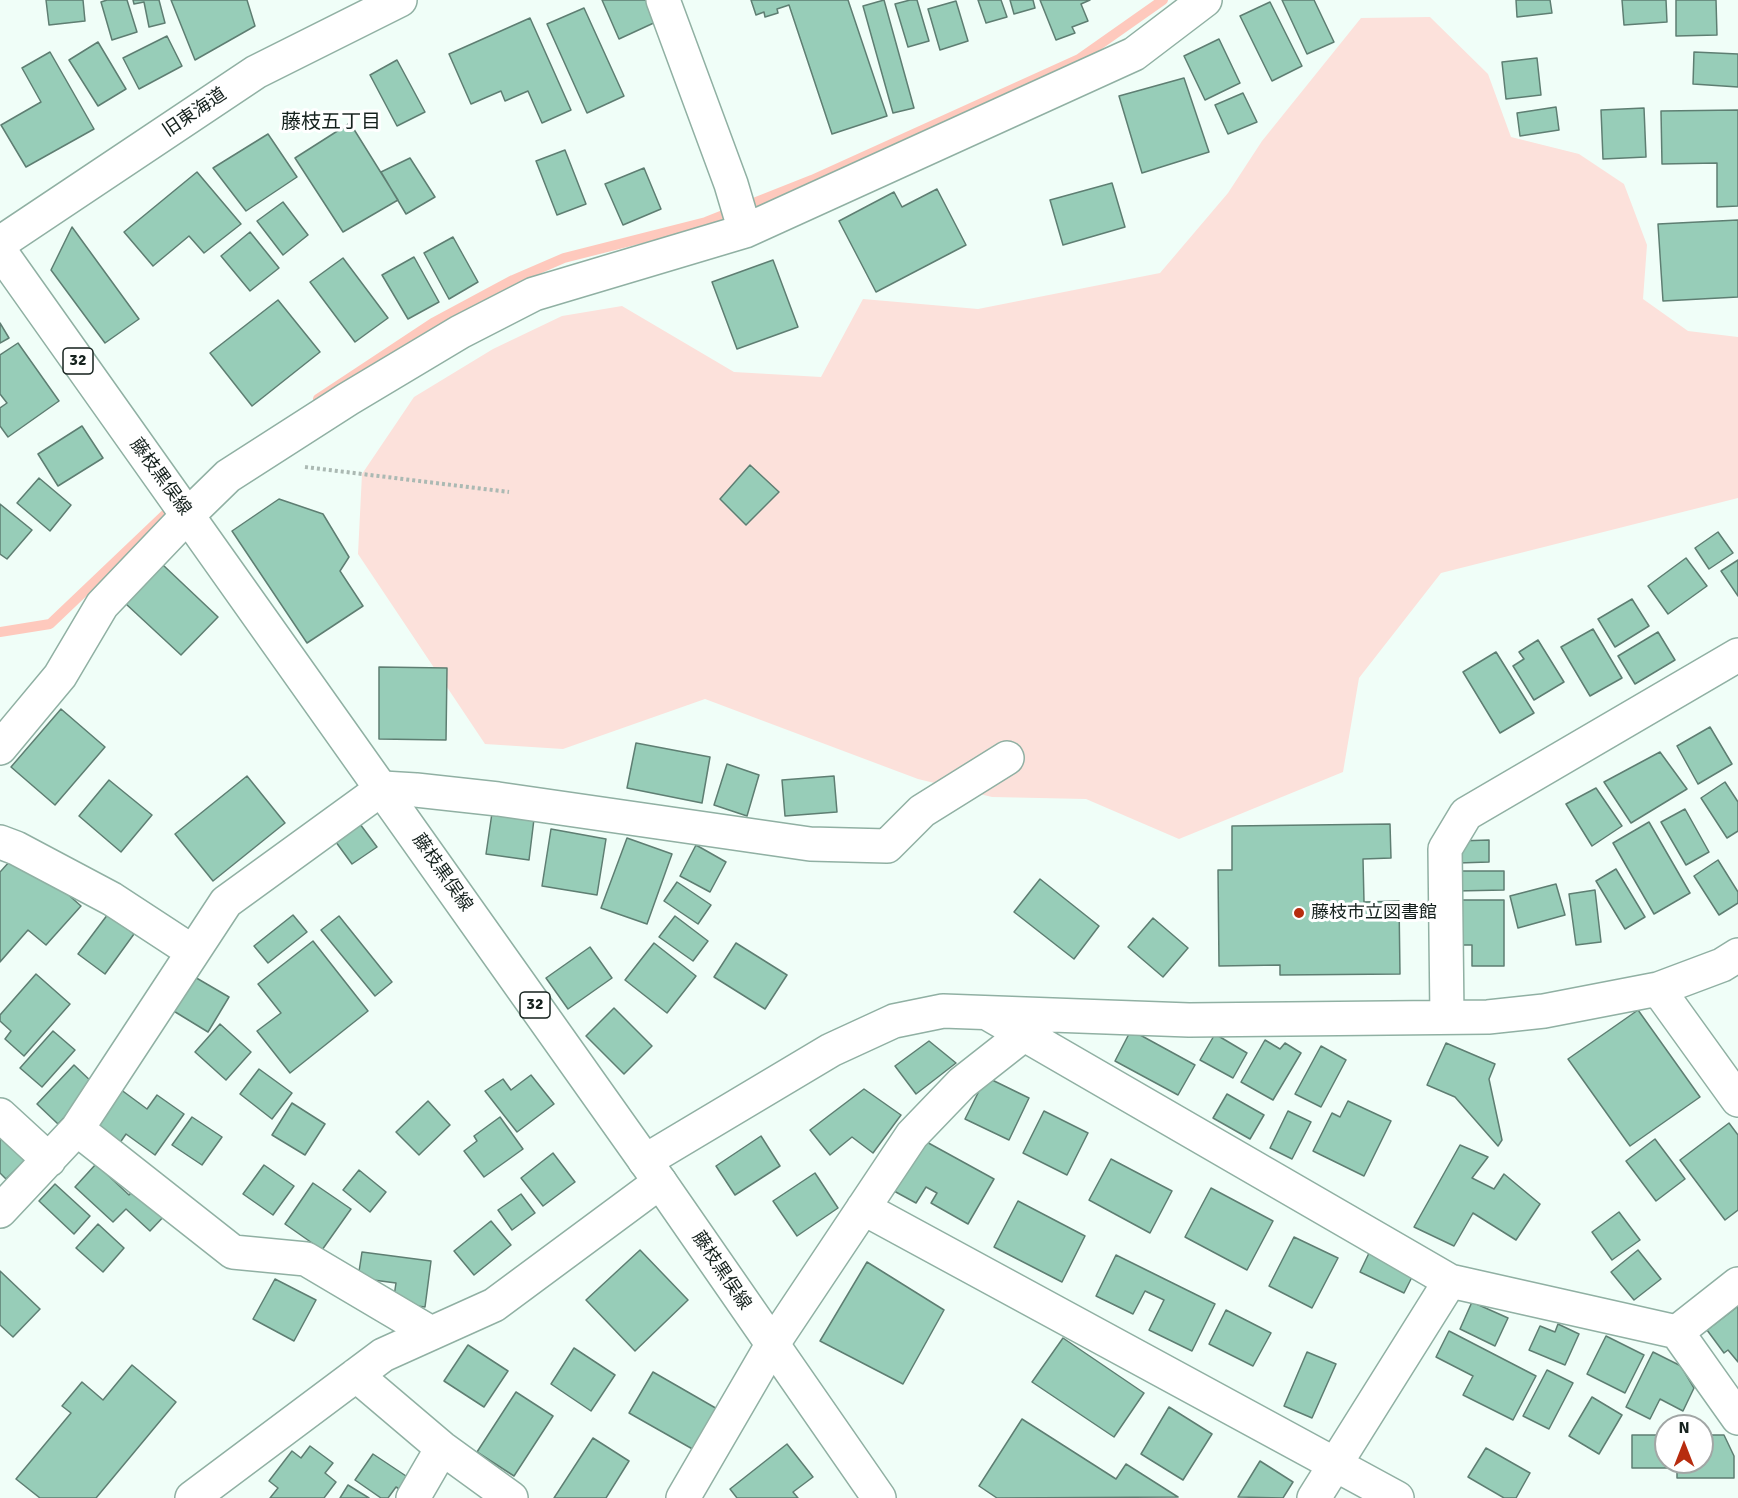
<!DOCTYPE html>
<meta charset="utf-8">
<style>
body{margin:0}
#map{position:relative;width:1738px;height:1498px;overflow:hidden;background:#f0fef8;font-family:Signika,sans-serif}
canvas{display:block}
.north{position:absolute;left:1654px;top:1414px;width:60px;height:60px;box-sizing:border-box;background:#fff;border:2px solid #a1a6a5;border-radius:50%;rotate:0deg;font-size:16px;font-weight:700;line-height:24px;text-align:center;color:#15211d}
.north::after{content:'';display:block;margin:auto;width:21px;height:27px;background:#b72c0f;clip-path:polygon(50% 0,100% 100%,50% 72%,0 100%)}
</style>
<div id="map">
<canvas width="1738" height="1498"></canvas>
<div class="north">N</div>
</div>
<script>
const c = document.querySelector('canvas').getContext('2d');
c.lineJoin = 'round';
function paint(path, color) {
  c.fillStyle = color;
  c.fill(path, 'evenodd');
}
function trace(path, color, width, dash) {
  c.strokeStyle = color;
  c.lineWidth = width;
  c.lineCap = dash ? 'butt' : 'round';
  c.setLineDash(dash || []);
  c.stroke(path);
}
function drawText(font, color, halo, rows, align = 'center') {
  c.font = font + ' Signika,"Noto Sans JP",sans-serif';
  c.lineWidth = 6;
  c.setLineDash([]);
  c.textBaseline = 'middle';
  c.strokeStyle = halo;
  c.fillStyle = color;
  for (const [text, x, y, turn = 0] of rows) {
    c.save();
    c.translate(x, y);
    c.rotate((+turn || 0) * Math.PI / 180);
    c.textAlign = isNaN(turn) ? turn : align;
    if (halo) c.strokeText(text, 0, 0);
    c.fillText(text, 0, 0);
    c.restore();
  }
}
paint(new Path2D(`
 M 1430,17 L 1488,74 L 1511,137 L 1579,154 L 1624,184 L 1647,245 L 1643,299 L 1688,331 L 1738,337 L 1738,498 L 1441,573 L 1359,678 L 1343,772 L 1179,839 L 1086,799 L 992,797 L 918,779 L 705,699 L 563,749 L 485,744 L 358,554 L 362,474 L 414,397 L 493,349 L 562,316 L 622,306 L 734,372 L 821,377 L 863,299 L 978,309 L 1160,273 L 1228,193 L 1262,141 L 1361,18 Z`), '#fce1db');
trace(new Path2D(`
 M 318,399 L 433,323 L 513,280 L 564,258 L 706,222 L 812,180 L 1079,59 L 1163,0
 M 0,632 L 50,624 L 176,504`), '#fec9bd', 10);
const building = new Path2D(`
 M 46,0 L 83,0 L 85,21 L 49,25 Z
 M 107,0 L 127,0 L 137,32 L 112,40 L 101,2 Z
 M 133,0 L 159,0 L 165,23 L 149,27 L 144,2 L 134,4 Z
 M 171,0 L 247,0 L 255,26 L 195,60 Z
 M 602,0 L 649,0 L 658,21 L 619,39 Z
 M 751,0 L 848,0 L 887,116 L 832,134 L 789,5 L 777,9 L 778,13 L 765,17 L 764,12 L 756,15 Z
 M 884,0 L 914,108 L 893,113 L 863,6 Z
 M 910,0 L 917,0 L 929,41 L 908,47 L 895,4 Z
 M 978,0 L 1001,0 L 1007,17 L 986,23 Z
 M 1010,0 L 1033,0 L 1035,8 L 1014,14 Z
 M 1040,0 L 1090,0 L 1081,4 L 1088,21 L 1072,27 L 1075,33 L 1056,40 Z
 M 1282,0 L 1314,0 L 1334,42 L 1307,54 Z
 M 1516,0 L 1550,0 L 1552,13 L 1517,17 Z
 M 1622,0 L 1666,0 L 1667,22 L 1624,25 Z
 M 1676,0 L 1716,0 L 1717,35 L 1676,36 Z
 M 956,1 L 968,41 L 940,50 L 928,9 Z
 M 1270,2 L 1302,66 L 1272,81 L 1240,16 Z
 M 584,8 L 624,96 L 587,113 L 547,24 Z
 M 530,18 L 571,110 L 542,123 L 528,91 L 505,101 L 501,91 L 471,104 L 449,54 Z
 M 167,36 L 182,66 L 139,89 L 123,58 Z
 M 1219,39 L 1240,83 L 1205,100 L 1184,56 Z
 M 98,42 L 126,89 L 98,106 L 69,60 Z
 M 50,52 L 94,129 L 26,167 L 1,125 L 41,102 L 22,68 Z
 M 1694,52 L 1738,54 L 1738,87 L 1693,84 Z
 M 1537,58 L 1541,95 L 1506,99 L 1502,62 Z
 M 397,60 L 425,112 L 397,126 L 370,75 Z
 M 1184,78 L 1209,152 L 1142,173 L 1119,96 Z
 M 1243,93 L 1257,122 L 1228,134 L 1215,105 Z
 M 1556,107 L 1559,130 L 1520,136 L 1517,113 Z
 M 1644,108 L 1646,157 L 1603,159 L 1601,110 Z
 M 1738,110 L 1738,206 L 1717,207 L 1717,163 L 1662,164 L 1661,111 Z
 M 350,123 L 398,200 L 343,232 L 295,158 Z
 M 268,134 L 297,177 L 246,211 L 213,168 Z
 M 565,150 L 586,204 L 557,215 L 536,161 Z
 M 410,158 L 435,197 L 406,214 L 381,172 Z
 M 644,168 L 661,209 L 623,225 L 605,184 Z
 M 197,172 L 241,224 L 204,253 L 189,236 L 153,266 L 124,232 Z
 M 1112,183 L 1125,227 L 1063,245 L 1050,200 Z
 M 937,189 L 966,245 L 876,292 L 839,221 L 894,192 L 902,207 Z
 M 283,202 L 308,235 L 283,255 L 257,221 Z
 M 1738,220 L 1738,297 L 1663,301 L 1658,224 Z
 M 72,227 L 139,319 L 105,343 L 51,270 Z
 M 250,232 L 279,268 L 250,291 L 221,256 Z
 M 453,237 L 478,282 L 449,299 L 424,253 Z
 M 414,257 L 439,302 L 408,319 L 382,275 Z
 M 343,258 L 388,318 L 355,342 L 310,282 Z
 M 773,260 L 798,327 L 737,349 L 712,282 Z
 M 278,300 L 320,352 L 252,406 L 210,353 Z
 M 0,323 L 9,338 L 0,343 Z
 M 18,343 L 59,401 L 8,437 L 0,426 L 0,408 L 7,403 L 0,394 L 0,355 Z
 M 82,426 L 103,458 L 58,486 L 38,454 Z
 M 750,465 L 779,492 L 746,525 L 720,499 Z
 M 39,478 L 71,505 L 50,531 L 17,503 Z
 M 279,499 L 323,514 L 349,557 L 340,571 L 363,606 L 307,643 L 232,531 Z
 M 0,504 L 32,530 L 7,559 L 0,554 Z
 M 1718,532 L 1733,553 L 1709,569 L 1695,548 Z
 M 1686,558 L 1707,586 L 1668,614 L 1648,586 Z
 M 1738,560 L 1738,596 L 1721,571 Z
 M 163,565 L 218,617 L 181,655 L 126,604 Z
 M 1632,599 L 1649,626 L 1615,647 L 1598,619 Z
 M 1593,629 L 1622,678 L 1590,696 L 1561,647 Z
 M 1658,632 L 1675,660 L 1635,684 L 1618,656 Z
 M 1538,640 L 1564,682 L 1534,700 L 1513,666 L 1524,659 L 1519,652 Z
 M 1496,652 L 1534,713 L 1500,733 L 1463,672 Z
 M 379,667 L 447,668 L 446,740 L 379,739 Z
 M 61,709 L 105,747 L 55,805 L 11,767 Z
 M 1710,727 L 1732,764 L 1698,784 L 1677,746 Z
 M 636,743 L 710,757 L 702,803 L 627,788 Z
 M 1660,752 L 1687,789 L 1631,823 L 1604,782 Z
 M 727,764 L 759,775 L 747,816 L 714,805 Z
 M 247,776 L 285,823 L 213,881 L 175,834 Z
 M 834,776 L 837,812 L 785,816 L 782,780 Z
 M 109,780 L 152,815 L 121,852 L 79,816 Z
 M 1725,782 L 1738,802 L 1738,831 L 1727,838 L 1701,798 Z
 M 1596,788 L 1622,826 L 1592,846 L 1566,804 Z
 M 1685,809 L 1709,852 L 1686,865 L 1661,822 Z
 M 492,813 L 534,819 L 529,860 L 486,854 Z
 M 357,820 L 377,847 L 352,864 L 333,838 Z
 M 1649,822 L 1690,893 L 1654,914 L 1613,843 Z
 M 1390,824 L 1391,858 L 1363,859 L 1364,902 L 1399,901 L 1400,974 L 1280,975 L 1280,965 L 1219,966 L 1218,870 L 1232,870 L 1232,826 Z
 M 551,829 L 606,839 L 597,895 L 542,886 Z
 M 627,838 L 672,854 L 647,924 L 601,908 Z
 M 1489,840 L 1489,862 L 1458,863 L 1458,841 Z
 M 696,845 L 726,862 L 710,892 L 680,876 Z
 M 19,851 L 81,906 L 46,945 L 28,930 L 0,962 L 0,872 Z
 M 1718,860 L 1738,892 L 1738,903 L 1719,915 L 1694,876 Z
 M 1616,869 L 1645,917 L 1625,929 L 1596,881 Z
 M 1456,871 L 1504,871 L 1504,890 L 1456,891 Z
 M 1040,879 L 1099,926 L 1074,959 L 1014,912 Z
 M 677,882 L 711,905 L 698,924 L 664,901 Z
 M 1556,884 L 1565,915 L 1518,928 L 1510,896 Z
 M 1595,890 L 1601,942 L 1576,945 L 1569,894 Z
 M 1455,900 L 1504,900 L 1504,966 L 1472,966 L 1472,945 L 1455,945 Z
 M 108,914 L 134,934 L 105,974 L 78,954 Z
 M 293,915 L 307,932 L 268,963 L 254,946 Z
 M 339,916 L 392,982 L 375,996 L 321,930 Z
 M 675,916 L 708,941 L 693,961 L 659,937 Z
 M 1153,918 L 1188,948 L 1163,977 L 1128,947 Z
 M 313,941 L 368,1011 L 290,1073 L 257,1031 L 281,1013 L 258,984 Z
 M 654,943 L 696,976 L 667,1013 L 625,980 Z
 M 736,943 L 787,975 L 765,1009 L 714,977 Z
 M 590,947 L 612,978 L 568,1009 L 546,978 Z
 M 36,974 L 70,1004 L 24,1056 L 5,1039 L 11,1031 L 0,1021 L 0,1015 Z
 M 193,976 L 229,997 L 208,1032 L 172,1010 Z
 M 614,1008 L 652,1046 L 624,1074 L 586,1036 Z
 M 1638,1010 L 1700,1097 L 1630,1146 L 1568,1059 Z
 M 220,1024 L 251,1052 L 226,1080 L 195,1052 Z
 M 1131,1030 L 1195,1065 L 1178,1095 L 1115,1061 Z
 M 53,1031 L 75,1050 L 42,1087 L 20,1068 Z
 M 1215,1034 L 1247,1053 L 1233,1078 L 1200,1060 Z
 M 1265,1040 L 1280,1049 L 1285,1043 L 1301,1053 L 1273,1100 L 1241,1082 Z
 M 929,1041 L 956,1063 L 916,1094 L 895,1066 Z
 M 1446,1043 L 1495,1064 L 1489,1079 L 1502,1140 L 1498,1146 L 1455,1097 L 1427,1085 Z
 M 1321,1046 L 1346,1060 L 1321,1107 L 1295,1094 Z
 M 74,1065 L 95,1085 L 58,1124 L 37,1104 Z
 M 259,1069 L 292,1093 L 272,1119 L 240,1094 Z
 M 531,1075 L 554,1104 L 517,1132 L 485,1091 L 503,1079 L 511,1090 Z
 M 986,1077 L 1029,1098 L 1009,1140 L 965,1119 Z
 M 120,1089 L 147,1109 L 157,1095 L 184,1114 L 155,1155 L 126,1134 L 117,1147 L 91,1129 Z
 M 864,1089 L 901,1115 L 873,1153 L 852,1137 L 830,1155 L 810,1130 Z
 M 1227,1094 L 1264,1115 L 1250,1139 L 1213,1118 Z
 M 428,1101 L 450,1125 L 419,1155 L 396,1132 Z
 M 1348,1101 L 1391,1121 L 1364,1176 L 1313,1151 L 1332,1113 L 1340,1117 Z
 M 292,1103 L 325,1124 L 305,1155 L 272,1135 Z
 M 1044,1111 L 1088,1133 L 1067,1175 L 1023,1153 Z
 M 1288,1111 L 1311,1122 L 1292,1159 L 1270,1148 Z
 M 192,1117 L 222,1137 L 202,1165 L 172,1145 Z
 M 500,1117 L 523,1149 L 484,1177 L 464,1151 L 477,1141 L 474,1136 Z
 M 1729,1123 L 1738,1135 L 1738,1210 L 1725,1220 L 1680,1160 Z
 M 0,1124 L 31,1155 L 6,1179 L 0,1173 Z
 M 761,1136 L 780,1166 L 735,1195 L 716,1166 Z
 M 1655,1139 L 1685,1179 L 1656,1201 L 1626,1161 Z
 M 923,1140 L 994,1179 L 968,1224 L 931,1203 L 937,1193 L 926,1187 L 916,1203 L 894,1191 Z
 M 1460,1145 L 1488,1157 L 1472,1178 L 1494,1189 L 1504,1174 L 1540,1204 L 1516,1240 L 1473,1213 L 1454,1246 L 1414,1227 Z
 M 553,1153 L 575,1182 L 543,1206 L 521,1178 Z
 M 1111,1159 L 1172,1191 L 1150,1233 L 1089,1200 Z
 M 96,1164 L 129,1195 L 137,1186 L 167,1213 L 150,1231 L 126,1209 L 113,1222 L 75,1187 Z
 M 264,1165 L 294,1186 L 273,1215 L 243,1194 Z
 M 359,1170 L 386,1192 L 370,1212 L 343,1190 Z
 M 815,1173 L 838,1208 L 797,1236 L 773,1201 Z
 M 313,1183 L 351,1209 L 322,1250 L 285,1224 Z
 M 55,1184 L 90,1216 L 74,1234 L 39,1201 Z
 M 1211,1188 L 1273,1221 L 1247,1270 L 1185,1237 Z
 M 521,1194 L 535,1213 L 512,1230 L 498,1210 Z
 M 1018,1201 L 1085,1236 L 1062,1282 L 994,1247 Z
 M 1619,1212 L 1640,1240 L 1612,1260 L 1592,1232 Z
 M 491,1221 L 511,1245 L 474,1275 L 454,1251 Z
 M 98,1224 L 124,1248 L 103,1272 L 76,1248 Z
 M 1294,1237 L 1338,1258 L 1312,1308 L 1269,1286 Z
 M 640,1250 L 688,1300 L 635,1351 L 586,1300 Z
 M 1638,1250 L 1661,1279 L 1634,1300 L 1611,1272 Z
 M 1370,1251 L 1414,1273 L 1404,1293 L 1360,1272 Z
 M 362,1252 L 431,1261 L 425,1307 L 393,1303 L 396,1283 L 358,1278 Z
 M 1116,1255 L 1215,1304 L 1192,1351 L 1149,1330 L 1164,1300 L 1145,1291 L 1133,1314 L 1096,1296 Z
 M 867,1262 L 944,1310 L 903,1384 L 820,1341 Z
 M 0,1271 L 40,1309 L 13,1337 L 0,1325 Z
 M 275,1279 L 316,1300 L 294,1341 L 253,1319 Z
 M 1472,1302 L 1508,1318 L 1495,1346 L 1460,1329 Z
 M 1738,1306 L 1738,1362 L 1728,1350 L 1724,1353 L 1707,1330 Z
 M 1226,1310 L 1271,1333 L 1253,1366 L 1209,1344 Z
 M 1558,1324 L 1579,1334 L 1565,1365 L 1529,1350 L 1540,1326 L 1555,1332 Z
 M 1449,1331 L 1536,1376 L 1513,1420 L 1463,1395 L 1473,1376 L 1436,1357 Z
 M 1606,1336 L 1644,1355 L 1625,1393 L 1587,1374 Z
 M 1063,1338 L 1144,1393 L 1114,1437 L 1032,1382 Z
 M 468,1345 L 508,1371 L 484,1407 L 444,1381 Z
 M 574,1348 L 615,1375 L 591,1411 L 551,1384 Z
 M 1307,1352 L 1336,1364 L 1312,1418 L 1284,1406 Z
 M 1653,1352 L 1681,1366 L 1694,1388 L 1683,1411 L 1660,1399 L 1650,1419 L 1626,1407 Z
 M 132,1365 L 176,1402 L 96,1498 L 40,1498 L 16,1479 L 71,1413 L 62,1406 L 82,1382 L 103,1400 Z
 M 1547,1370 L 1573,1383 L 1549,1429 L 1523,1416 Z
 M 653,1372 L 719,1410 L 696,1451 L 629,1413 Z
 M 516,1392 L 553,1416 L 514,1476 L 477,1452 Z
 M 1592,1397 L 1622,1415 L 1599,1454 L 1569,1436 Z
 M 1169,1407 L 1212,1434 L 1183,1480 L 1141,1454 Z
 M 1022,1419 L 1116,1479 L 1126,1464 L 1178,1497 L 997,1498 L 979,1486 Z
 M 1632,1435 L 1666,1435 L 1666,1462 L 1702,1462 L 1702,1435 L 1724,1435 L 1734,1456 L 1734,1478 L 1677,1478 L 1677,1468 L 1632,1468 Z
 M 593,1438 L 629,1461 L 606,1498 L 554,1498 Z
 M 787,1444 L 813,1477 L 793,1492 L 798,1498 L 737,1498 L 730,1489 Z
 M 310,1446 L 333,1463 L 325,1473 L 336,1482 L 324,1498 L 270,1498 L 278,1488 L 269,1481 L 292,1451 L 301,1458 Z
 M 1486,1448 L 1530,1473 L 1516,1498 L 1504,1498 L 1468,1477 Z
 M 373,1454 L 409,1478 L 401,1490 L 396,1487 L 388,1498 L 381,1498 L 355,1480 Z
 M 1260,1461 L 1293,1482 L 1283,1498 L 1238,1497 Z
 M 348,1485 L 369,1498 L 340,1498 Z`);
paint(building, '#97cdb8');
trace(building, '#5e7e72', 1.5);
const minor = new Path2D(`
 M 663,0 L 731,184 L 745,231
 M 0,243 L 256,72 L 400,0
 M 0,748 L 60,676 L 102,605 L 188,515 L 228,476 L 348,399 L 460,332 L 534,294 L 745,231 L 1134,54 L 1205,0
 M 0,842 L 16,848 L 112,899 L 193,952
 M 1658,989 L 1738,1100
 M 987,1013 L 1450,1281 L 1677,1332 L 1738,1418
 M 1447,1017 L 1445,849 L 1466,814 L 1738,655
 M 0,1115 L 49,1160
 M 77,1129 L 233,1252 L 306,1259 L 431,1333
 M 645,1161 L 831,1050 L 894,1021 L 943,1011 L 1189,1020 L 1488,1017 L 1544,1011 L 1658,989 L 1722,965 L 1738,955
 M 863,1208 L 1397,1498
 M 0,1211 L 77,1129 L 226,902 L 383,788 L 416,790 L 498,799 L 810,844 L 887,846 L 922,811 L 1007,758
 M 1677,1332 L 1738,1284
 M 356,1375 L 442,1448 L 511,1498
 M 192,1498 L 383,1355 L 494,1305 L 660,1182
 M 413,1498 L 442,1448
 M 683,1498 L 772,1345 L 912,1135 L 962,1083 L 1023,1035
 M 1314,1498 L 1450,1281`);
const major = new Path2D(`
 M 0,251 L 660,1182 L 879,1498`);
trace(minor, '#90b0a3', 36);
trace(major, '#90b0a3', 36);
trace(new Path2D(`
 M 305,467 L 509,492`), '#abb9b3', 4, [3, 3]);
trace(minor, '#fff', 33);
trace(major, '#fff', 33);
for (const [x, y, r, color] of [
 [1299,913,6,"#b72c0f"]
]) {
  const dot = new Path2D();
  dot.arc(x, y, r, 0, 2 * Math.PI);
  c.fillStyle = color;
  c.fill(dot);
  trace(dot, '#fff', 2);
}
for (const [x, y, w] of [
 [78,361,30],
 [535,1005,30]
]) {
  const box = new Path2D();
  box.roundRect(x - w / 2, y - 13, w, 26, 4.5);
  c.fillStyle = '#fff';
  c.fill(box);
  trace(box, '#15211d', 1.5);
}
drawText('bold 16px', '#15211d', null, [
 ["32",78,361],
 ["32",535,1005]
]);
drawText('18px', '#15211d', '#fff', [
 ["旧東海道",195,113,-34],
 ["藤枝黒俣線",160,477,54],
 ["藤枝黒俣線",442,873,55],
 ["藤枝黒俣線",721,1271,56]
]);
drawText('18px', '#15211d', '#fff', [
 ["藤枝市立図書館",1311,913]
], 'left');
drawText('20px', '#15211d', '#fff', [
 ["藤枝五丁目",331,123]
]);
</script>
